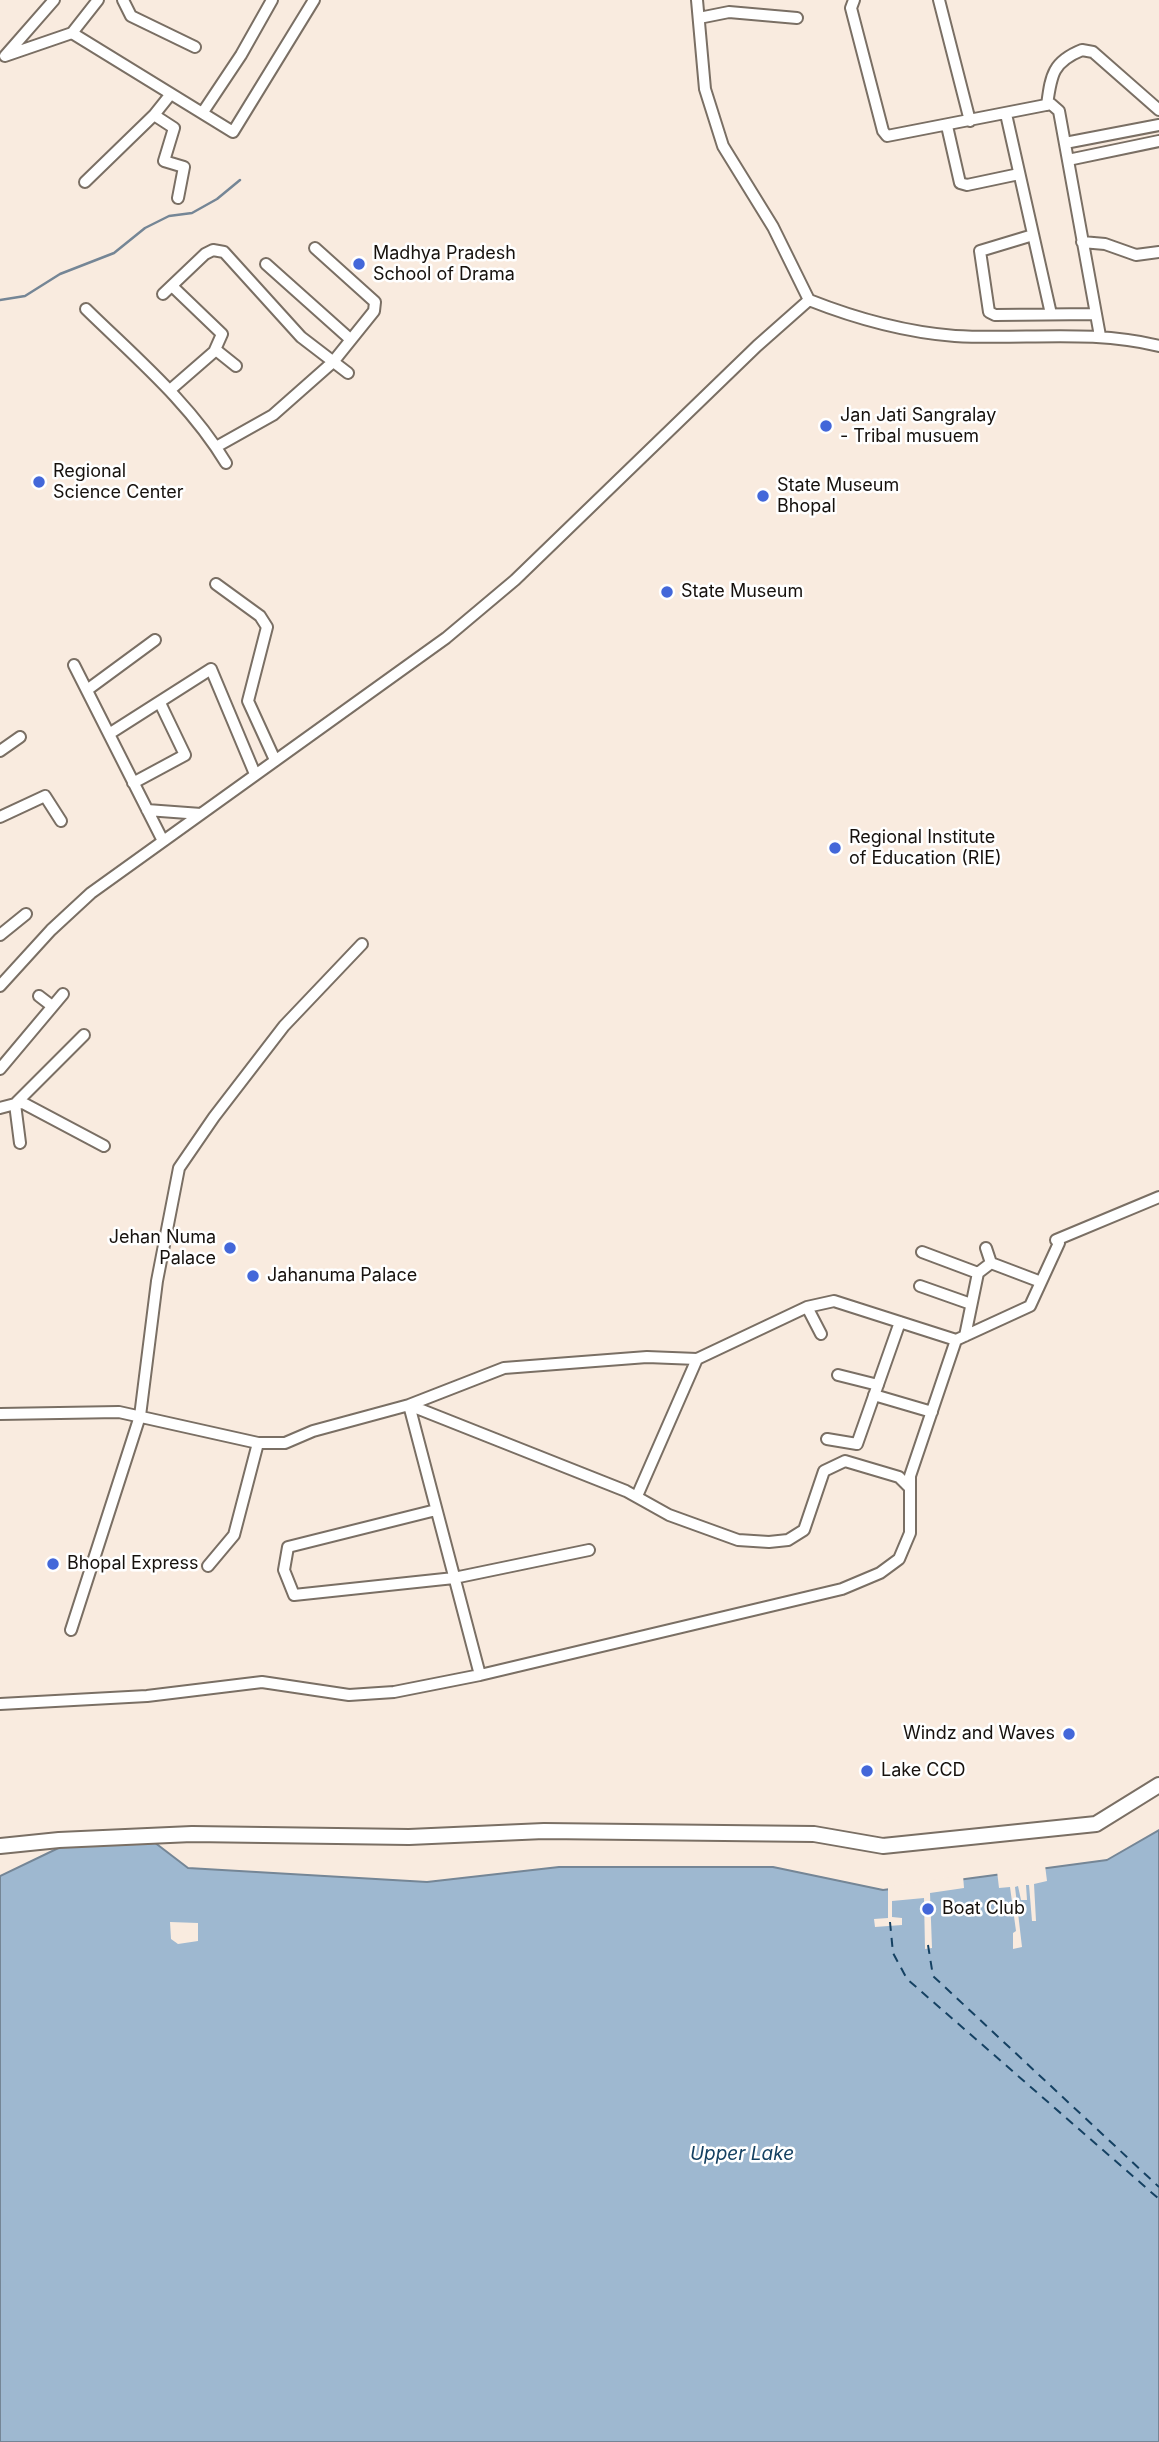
<!DOCTYPE html>
<style>
body{margin:0}
canvas{display:block;background:#f9ebdf}
</style>
<canvas width="1159" height="2442"></canvas>
<script>
const c = document.querySelector('canvas').getContext('2d');
c.lineJoin = 'round';
function paint(path, color) {
  c.fillStyle = color;
  c.fill(path, 'evenodd');
}
function trace(path, color, width, dash) {
  c.strokeStyle = color;
  c.lineWidth = width;
  c.lineCap = dash ? 'butt' : 'round';
  c.setLineDash(dash || []);
  c.stroke(path);
}
function drawText(font, color, halo, rows, align = 'center') {
  c.font = font + ' Inter,sans-serif';
  c.lineWidth = 5;
  c.setLineDash([]);
  c.textBaseline = 'middle';
  c.strokeStyle = halo;
  c.fillStyle = color;
  for (const [text, x, y, turn = 0] of rows) {
    c.save();
    c.translate(x, y);
    c.rotate((+turn || 0) * Math.PI / 180);
    c.textAlign = isNaN(turn) ? turn : align;
    if (halo) c.strokeText(text, 0, 0);
    c.fillText(text, 0, 0);
    c.restore();
  }
}
const water = new Path2D(`
 M 1159,1830 L 1159,2442 L 0,2442 L 0,1876 L 71,1842 L 154,1842 L 188,1868 L 427,1882 L 559,1867 L 773,1867 L 883,1890 L 1107,1860 Z`);
paint(water, '#9eb8d0');
trace(water, '#758696', 2);
paint(new Path2D(`
 M 1045,1865 L 1047,1881 L 1034,1884 L 1036,1921 L 1032,1921 L 1029,1885 L 1026,1885 L 1027,1900 L 1021,1900 L 1018,1886 L 1015,1887 L 1022,1947 L 1013,1949 L 1013,1933 L 1016,1931 L 1010,1887 L 999,1888 L 997,1871 Z
 M 963,1875 L 964,1888 L 930,1893 L 932,1948 L 925,1949 L 924,1898 L 892,1901 L 892,1917 L 902,1918 L 902,1925 L 875,1927 L 874,1919 L 888,1918 L 888,1886 Z
 M 170,1922 L 198,1923 L 198,1941 L 178,1944 L 171,1939 Z`), '#f9ebdf');
trace(new Path2D(`
 M 0,300 L 25,296 L 60,274 L 114,253 L 145,228 L 169,216 L 192,213 L 217,199 L 240,180`), '#758696', 2.5);
trace(new Path2D(`
 M 890,1922 L 893,1953 L 907,1979 L 1159,2199
 M 928,1945 L 933,1976 L 1159,2187`), '#154162', 2, [9, 7]);
const minor = new Path2D(`
 M 123,0 L 131,16 L 195,47
 M 697,0 L 705,89 L 723,146 L 773,227 L 809,300 C 857,319 904,332 955,336 C 1023,340 1092,329 1159,346
 M 854,0 L 851,8 L 883,131 L 887,136 L 1051,104 L 1059,111 L 1100,336
 M 939,0 L 970,121
 M 699,18 L 729,12 L 797,18
 M 72,33 L 233,132 L 314,0
 M 5,56 L 72,33 L 98,0
 M 5,56 L 54,0
 M 1047,105 C 1051,76 1052,62 1082,50 L 1093,52 L 1159,110
 M 203,112 L 241,55 L 272,0
 M 1006,114 L 1051,314
 M 154,115 L 174,128 L 164,161 L 184,167 L 178,198
 M 947,126 L 960,183 L 967,185 L 1019,174
 M 1065,143 L 1159,125
 M 1068,160 L 1159,141
 M 85,182 L 154,115 L 170,95
 M 1033,235 L 980,251 L 989,312 L 995,315 L 1095,314
 M 1082,242 L 1105,244 L 1136,255 L 1159,252
 M 266,264 L 350,339
 M 172,286 L 222,334 L 214,352
 M 163,294 L 205,254 L 213,250 L 224,252 L 301,337 L 348,373
 M 86,309 C 136,358 190,403 226,463
 M 170,390 L 216,350 L 236,366
 M 216,447 L 273,415 L 333,362 L 374,311 L 375,302 L 315,248
 M 216,584 L 260,616 L 267,627 L 248,701 L 275,760
 M 74,665 L 163,841
 M 87,690 L 155,640
 M 109,734 L 211,669 L 255,774
 M 0,751 L 20,737
 M 133,783 L 185,755 L 160,703
 M 147,810 L 201,814
 M 0,817 L 45,796 L 61,821
 M 0,935 L 26,914
 M 0,986 L 51,930 L 91,893 L 446,638 L 515,580 L 757,346 L 809,300
 M 39,996 L 52,1006
 M 0,1069 L 63,994
 M 0,1108 L 15,1104 L 84,1035
 M 20,1143 L 15,1104 L 23,1103 L 104,1146
 M 986,1248 L 991,1263 L 1041,1282
 M 922,1252 L 978,1273
 M 920,1286 L 971,1304
 M 807,1307 L 821,1334
 M 965,1336 L 978,1273 L 991,1263
 M 838,1375 L 878,1385
 M 874,1395 L 932,1412
 M 409,1405 L 626,1491 L 669,1515 L 738,1540 L 769,1542 L 788,1540 L 804,1530 L 824,1471 L 845,1461 L 899,1477 L 910,1488
 M 409,1405 L 480,1675
 M 0,1414 L 119,1412 L 258,1443 L 285,1443 L 313,1431 L 409,1405 L 504,1368 L 647,1357 L 697,1359 L 807,1307 L 834,1301 L 956,1340 L 1030,1306 L 1059,1243 L 1056,1240 L 1159,1197
 M 827,1439 L 857,1444 L 900,1322
 M 637,1496 L 697,1359
 M 436,1510 L 288,1547 L 284,1570 L 294,1595 L 454,1578 L 589,1550
 M 208,1566 L 234,1535 L 258,1443
 M 71,1630 L 140,1416 L 157,1281 L 179,1168 L 214,1117 L 284,1026 L 362,944
 M 0,1704 L 147,1696 L 262,1682 L 349,1695 L 394,1692 L 480,1675 L 842,1589 L 880,1573 L 899,1559 L 910,1533 L 910,1476 L 956,1340`);
const tertiary = new Path2D(`
 M 0,1846 L 59,1840 L 192,1834 L 409,1837 L 544,1831 L 814,1834 L 883,1846 L 1096,1824 L 1159,1785`);
trace(minor, '#7a6f64', 14);
trace(tertiary, '#7a6f64', 18);
trace(minor, '#fff', 10);
trace(tertiary, '#fff', 14);
for (const [x, y, r, color] of [
 [359,264,7,"#4367d9"],
 [826,426,7,"#4367d9"],
 [39,482,7,"#4367d9"],
 [763,496,7,"#4367d9"],
 [667,592,7,"#4367d9"],
 [835,848,7,"#4367d9"],
 [230,1248,7,"#4367d9"],
 [253,1276,7,"#4367d9"],
 [53,1564,7,"#4367d9"],
 [1069,1734,7,"#4367d9"],
 [867,1771,7,"#4367d9"],
 [928,1909,7,"#4367d9"]
]) {
  const dot = new Path2D();
  dot.arc(x, y, r, 0, 2 * Math.PI);
  c.fillStyle = color;
  c.fill(dot);
  trace(dot, '#fff', 2.5);
}
drawText('18px', '#16110d', '#fff', [
 ["Madhya Pradesh",373,254],
 ["School of Drama",373,275],
 ["Jan Jati Sangralay",840,416],
 ["- Tribal musuem",840,437],
 ["Regional",53,472],
 ["Science Center",53,493],
 ["State Museum",777,486],
 ["Bhopal",777,507],
 ["State Museum",681,592],
 ["Regional Institute",849,838],
 ["of Education (RIE)",849,859],
 ["Jehan Numa",216,1238,"right"],
 ["Palace",216,1259,"right"],
 ["Jahanuma Palace",267,1276],
 ["Bhopal Express",67,1564],
 ["Windz and Waves",1055,1734,"right"],
 ["Lake CCD",881,1771],
 ["Boat Club",942,1909]
], 'left');
drawText('italic 19px', '#154162', '#fff', [
 ["Upper Lake",742,2154]
]);
</script>
